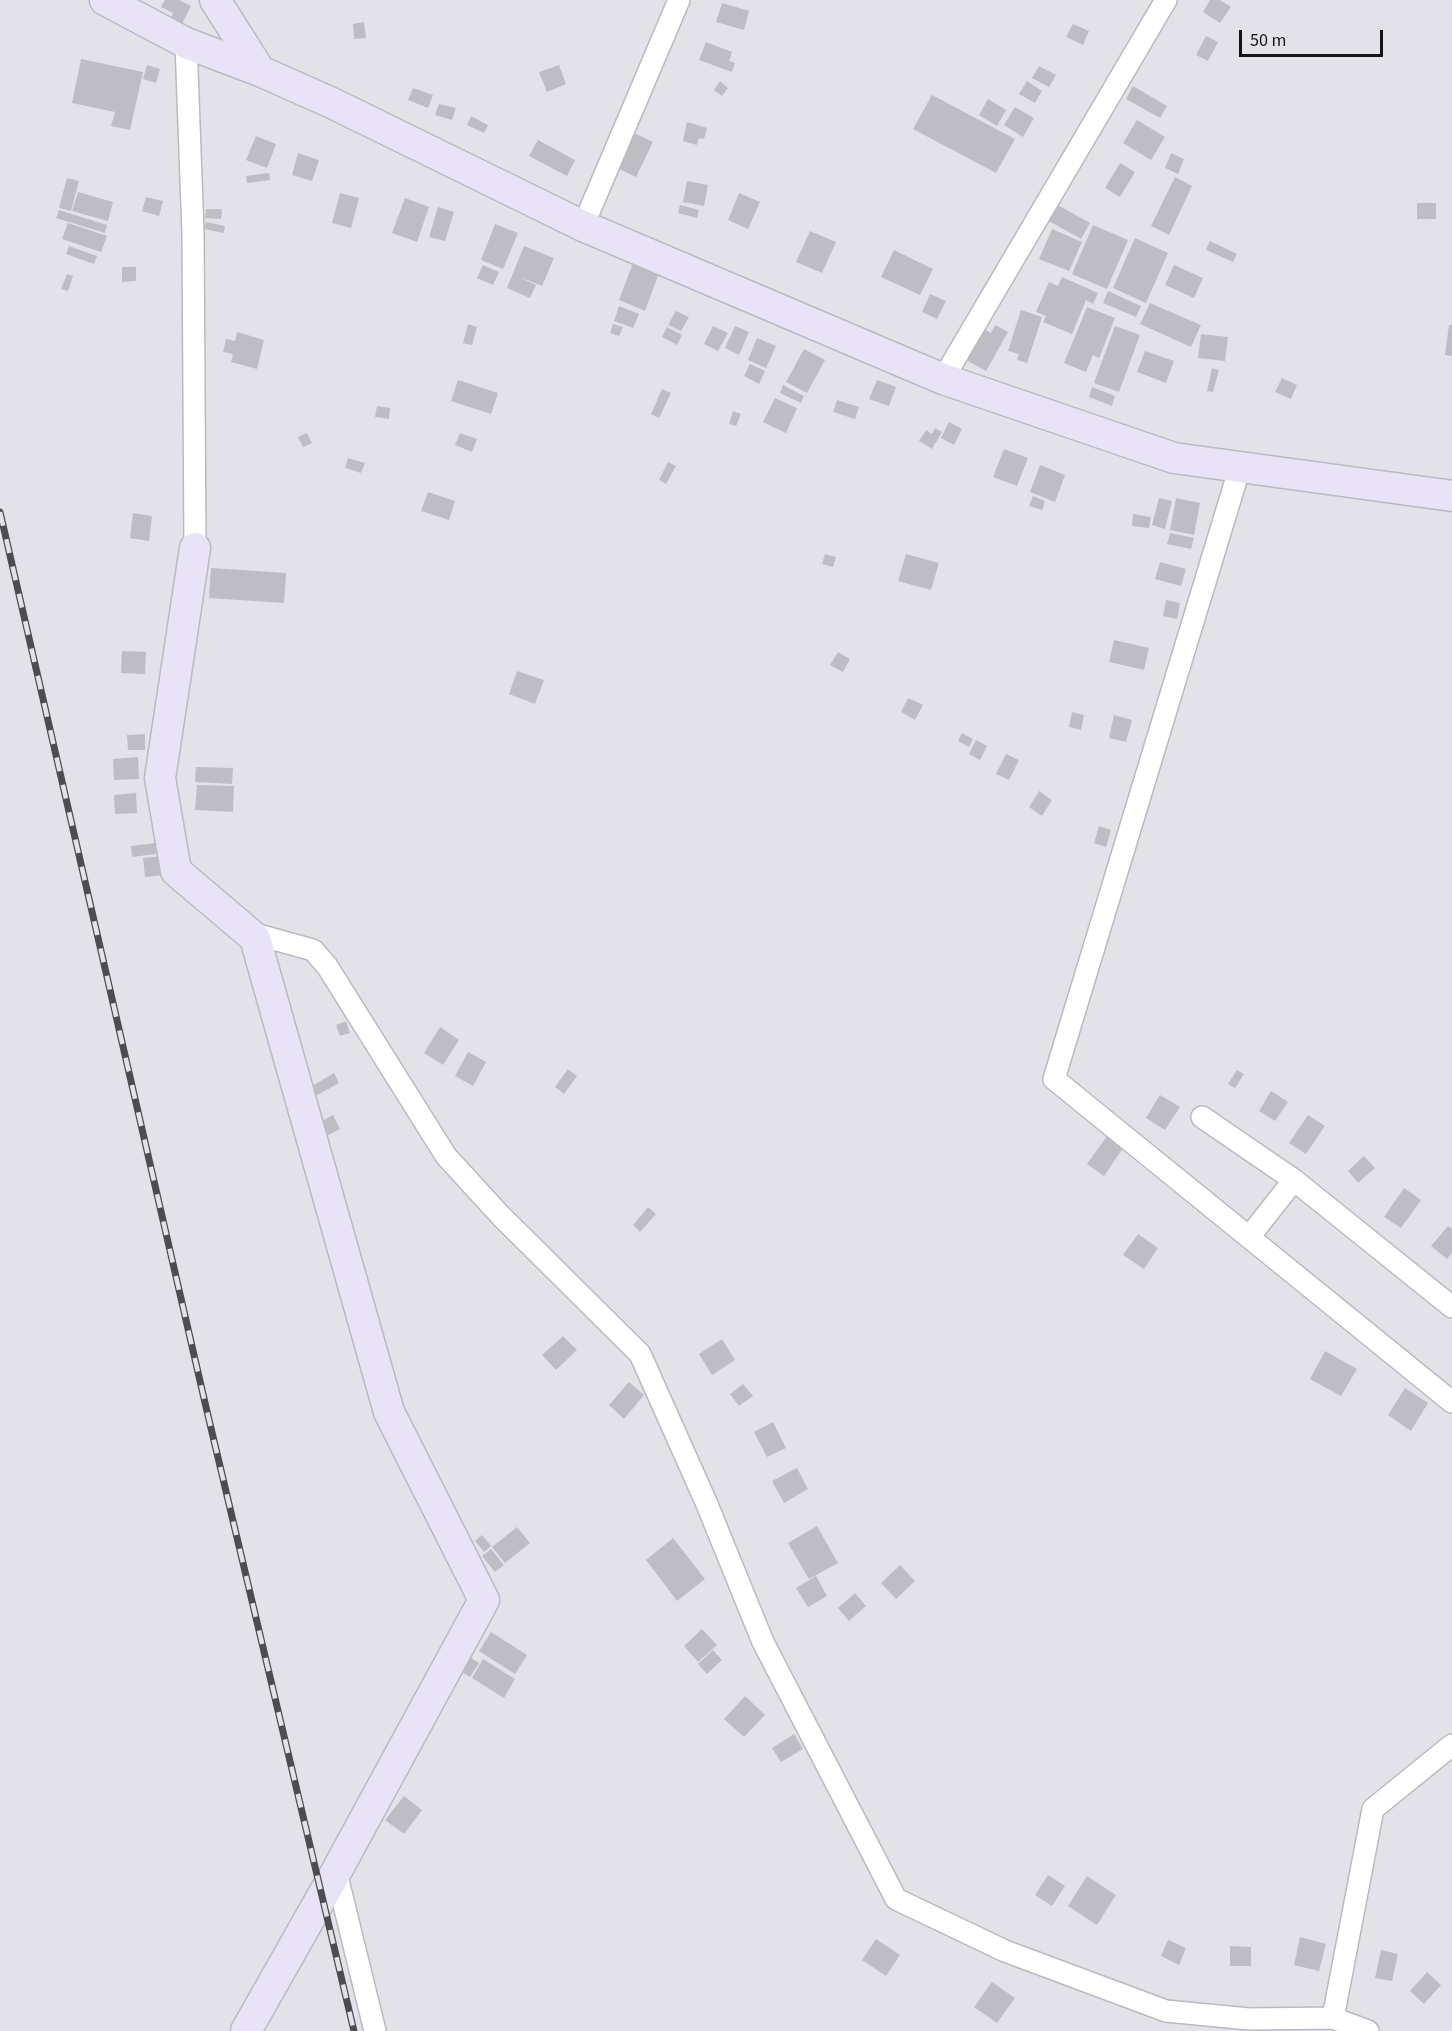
<!DOCTYPE html>
<style>
body{margin:0}
#map{position:relative;width:1452px;height:2031px;overflow:hidden;background:#e4e2e9;font-family:"Source Sans 3",sans-serif}
canvas{display:block}
.scale{position:absolute;left:1239px;top:30px;width:144px;height:27px;box-sizing:border-box;border:3px solid #141316;border-top:0;padding-left:8px;font-size:18px;line-height:21px;white-space:nowrap;color:#141316;-webkit-text-stroke:4px #e4e2e9;paint-order:stroke}
</style>
<div id="map">
<canvas width="1452" height="2031"></canvas>
<div class="scale">50 m</div>
</div>
<script>
const c = document.querySelector('canvas').getContext('2d');
c.lineJoin = 'round';
function paint(path, color) {
  c.fillStyle = color;
  c.fill(path, 'evenodd');
}
function trace(path, color, width, dash) {
  c.strokeStyle = color;
  c.lineWidth = width;
  c.lineCap = dash ? 'butt' : 'round';
  c.setLineDash(dash || []);
  c.stroke(path);
}
paint(new Path2D(`
 M 165,0 L 179,0 L 191,6 L 182,24 L 171,18 L 173,13 L 161,7 Z
 M 1210,0 L 1220,0 L 1231,7 L 1220,23 L 1203,12 Z
 M 722,3 L 749,11 L 744,30 L 716,22 Z
 M 364,22 L 366,38 L 354,39 L 353,24 Z
 M 1073,24 L 1089,31 L 1083,45 L 1066,37 Z
 M 1206,36 L 1218,42 L 1208,61 L 1196,55 Z
 M 706,42 L 732,52 L 729,61 L 735,63 L 732,72 L 699,60 Z
 M 81,59 L 143,72 L 130,130 L 111,126 L 115,112 L 72,103 Z
 M 147,65 L 160,69 L 156,83 L 143,79 Z
 M 559,65 L 566,84 L 547,92 L 539,72 Z
 M 1039,66 L 1056,75 L 1049,87 L 1032,78 Z
 M 720,81 L 728,88 L 722,96 L 714,90 Z
 M 1027,81 L 1042,91 L 1035,103 L 1019,94 Z
 M 1133,86 L 1167,106 L 1160,118 L 1126,99 Z
 M 413,88 L 433,95 L 428,108 L 408,100 Z
 M 932,95 L 1015,139 L 996,173 L 913,129 Z
 M 988,99 L 1006,110 L 997,126 L 979,115 Z
 M 439,104 L 456,108 L 452,120 L 435,115 Z
 M 1015,107 L 1034,118 L 1023,137 L 1004,125 Z
 M 471,116 L 488,125 L 484,133 L 467,125 Z
 M 1137,120 L 1165,137 L 1151,160 L 1123,143 Z
 M 687,122 L 707,128 L 704,139 L 699,138 L 697,145 L 683,141 Z
 M 632,132 L 653,142 L 636,177 L 615,167 Z
 M 256,136 L 276,144 L 267,168 L 246,160 Z
 M 538,140 L 575,160 L 567,176 L 529,156 Z
 M 298,153 L 319,160 L 312,181 L 292,175 Z
 M 1171,153 L 1184,159 L 1178,174 L 1165,168 Z
 M 1120,163 L 1135,172 L 1120,197 L 1105,188 Z
 M 269,173 L 270,180 L 247,183 L 246,176 Z
 M 1175,177 L 1192,186 L 1169,235 L 1151,226 Z
 M 67,178 L 79,181 L 71,211 L 59,208 Z
 M 687,181 L 708,185 L 704,206 L 683,202 Z
 M 78,192 L 113,202 L 108,221 L 72,211 Z
 M 340,193 L 359,198 L 351,228 L 332,223 Z
 M 739,193 L 760,202 L 748,229 L 728,220 Z
 M 146,197 L 163,201 L 159,216 L 142,211 Z
 M 405,198 L 429,207 L 417,242 L 392,233 Z
 M 1417,203 L 1436,203 L 1436,219 L 1417,219 Z
 M 1056,204 L 1090,223 L 1081,239 L 1047,220 Z
 M 680,205 L 699,210 L 697,218 L 678,213 Z
 M 438,207 L 454,212 L 445,241 L 429,237 Z
 M 206,209 L 222,209 L 221,219 L 205,218 Z
 M 59,210 L 107,225 L 105,233 L 56,218 Z
 M 206,222 L 225,226 L 224,233 L 204,229 Z
 M 68,223 L 107,236 L 101,252 L 62,239 Z
 M 495,224 L 518,233 L 503,269 L 481,260 Z
 M 1093,225 L 1128,240 L 1107,289 L 1072,274 Z
 M 1052,229 L 1082,242 L 1069,271 L 1039,259 Z
 M 810,231 L 836,242 L 822,273 L 796,262 Z
 M 1135,238 L 1168,253 L 1146,303 L 1113,288 Z
 M 1210,241 L 1237,254 L 1233,262 L 1206,250 Z
 M 69,246 L 97,256 L 94,264 L 66,254 Z
 M 524,246 L 554,258 L 542,286 L 519,277 L 536,285 L 530,298 L 507,288 Z
 M 894,250 L 933,269 L 920,295 L 881,277 Z
 M 633,263 L 659,273 L 645,311 L 619,300 Z
 M 483,265 L 499,272 L 493,285 L 477,278 Z
 M 1174,265 L 1203,278 L 1194,298 L 1165,285 Z
 M 122,267 L 136,267 L 136,281 L 122,282 Z
 M 67,274 L 73,276 L 68,291 L 61,289 Z
 M 1062,277 L 1098,293 L 1093,304 L 1086,300 L 1072,334 L 1043,322 L 1046,316 L 1036,312 L 1049,282 L 1058,286 Z
 M 1108,291 L 1141,306 L 1136,317 L 1103,303 Z
 M 930,294 L 946,301 L 937,319 L 922,312 Z
 M 1150,303 L 1201,325 L 1191,347 L 1140,324 Z
 M 619,306 L 639,314 L 633,328 L 614,321 Z
 M 1087,307 L 1115,318 L 1099,358 L 1093,355 L 1086,372 L 1064,363 Z
 M 1021,310 L 1042,317 L 1027,363 L 1017,360 L 1019,354 L 1008,351 Z
 M 676,311 L 689,317 L 681,331 L 668,325 Z
 M 468,324 L 477,327 L 472,345 L 463,343 Z
 M 613,324 L 623,327 L 619,336 L 610,333 Z
 M 995,325 L 1008,332 L 986,371 L 964,359 L 982,328 L 991,333 Z
 M 1449,325 L 1452,325 L 1452,356 L 1445,355 Z
 M 713,326 L 728,333 L 718,351 L 704,344 Z
 M 735,326 L 749,332 L 739,355 L 725,348 Z
 M 1115,326 L 1140,335 L 1119,392 L 1094,383 Z
 M 667,327 L 682,335 L 677,345 L 662,337 Z
 M 237,332 L 264,340 L 257,369 L 231,362 L 233,354 L 223,352 L 226,339 L 235,341 Z
 M 1201,334 L 1228,337 L 1225,361 L 1198,358 Z
 M 757,338 L 776,346 L 766,368 L 748,360 Z
 M 804,349 L 825,360 L 807,393 L 786,382 Z
 M 1145,351 L 1174,361 L 1166,383 L 1137,372 Z
 M 750,364 L 765,371 L 759,384 L 744,376 Z
 M 1212,368 L 1219,370 L 1213,392 L 1207,391 Z
 M 1282,378 L 1297,385 L 1291,399 L 1275,392 Z
 M 458,380 L 498,393 L 491,414 L 451,401 Z
 M 877,380 L 896,387 L 889,406 L 869,399 Z
 M 783,385 L 804,396 L 801,403 L 780,393 Z
 M 1092,387 L 1115,396 L 1112,406 L 1089,397 Z
 M 662,389 L 671,393 L 659,418 L 651,414 Z
 M 775,398 L 797,408 L 786,433 L 763,422 Z
 M 837,400 L 859,407 L 855,419 L 833,412 Z
 M 377,406 L 390,408 L 389,419 L 375,417 Z
 M 733,411 L 741,414 L 736,426 L 729,424 Z
 M 949,422 L 962,429 L 954,445 L 941,438 Z
 M 935,428 L 942,432 L 932,449 L 919,441 L 926,430 L 932,434 Z
 M 307,433 L 312,443 L 303,447 L 298,437 Z
 M 460,433 L 477,439 L 472,452 L 455,445 Z
 M 1004,449 L 1028,458 L 1017,486 L 993,477 Z
 M 348,458 L 365,463 L 361,473 L 345,468 Z
 M 668,462 L 676,466 L 666,484 L 659,480 Z
 M 1040,465 L 1065,475 L 1055,502 L 1030,492 Z
 M 428,492 L 455,501 L 449,520 L 421,511 Z
 M 1033,496 L 1045,501 L 1042,510 L 1029,506 Z
 M 1159,498 L 1172,501 L 1165,529 L 1152,525 Z
 M 1176,498 L 1200,503 L 1194,535 L 1170,530 Z
 M 133,513 L 152,516 L 149,541 L 130,538 Z
 M 1133,514 L 1151,517 L 1149,528 L 1132,526 Z
 M 1170,533 L 1194,538 L 1191,549 L 1167,544 Z
 M 825,554 L 836,557 L 833,567 L 822,564 Z
 M 906,554 L 939,563 L 931,590 L 898,581 Z
 M 1160,562 L 1186,569 L 1181,586 L 1155,579 Z
 M 211,568 L 286,573 L 284,603 L 209,598 Z
 M 1166,600 L 1180,603 L 1177,619 L 1163,616 Z
 M 1114,640 L 1149,648 L 1144,670 L 1109,662 Z
 M 122,651 L 146,652 L 145,674 L 121,673 Z
 M 838,652 L 850,659 L 843,672 L 830,665 Z
 M 517,671 L 544,680 L 535,704 L 509,694 Z
 M 908,698 L 923,705 L 915,720 L 901,712 Z
 M 1072,712 L 1084,715 L 1081,730 L 1069,727 Z
 M 1114,715 L 1132,720 L 1126,742 L 1109,738 Z
 M 962,733 L 973,739 L 969,747 L 958,741 Z
 M 145,734 L 145,750 L 128,750 L 127,735 Z
 M 976,740 L 987,746 L 980,760 L 969,754 Z
 M 1006,754 L 1019,760 L 1009,780 L 996,774 Z
 M 138,757 L 139,779 L 114,780 L 113,759 Z
 M 196,767 L 233,768 L 232,784 L 195,782 Z
 M 197,785 L 234,786 L 233,812 L 195,810 Z
 M 1039,791 L 1052,800 L 1042,816 L 1029,807 Z
 M 136,793 L 137,813 L 115,814 L 114,795 Z
 M 1099,826 L 1111,830 L 1106,847 L 1094,843 Z
 M 155,843 L 156,854 L 132,857 L 131,846 Z
 M 162,856 L 164,875 L 145,877 L 143,858 Z
 M 346,1021 L 350,1033 L 340,1036 L 336,1025 Z
 M 440,1027 L 459,1040 L 443,1065 L 424,1053 Z
 M 468,1052 L 486,1062 L 473,1086 L 455,1076 Z
 M 568,1069 L 577,1076 L 564,1094 L 555,1087 Z
 M 1237,1070 L 1244,1074 L 1235,1088 L 1228,1084 Z
 M 334,1073 L 339,1083 L 312,1098 L 307,1089 Z
 M 1271,1091 L 1288,1102 L 1275,1121 L 1259,1111 Z
 M 1160,1095 L 1180,1107 L 1165,1130 L 1146,1118 Z
 M 333,1115 L 340,1129 L 328,1135 L 322,1121 Z
 M 1308,1115 L 1325,1126 L 1306,1154 L 1289,1143 Z
 M 1107,1136 L 1123,1148 L 1104,1176 L 1087,1164 Z
 M 1364,1156 L 1375,1168 L 1358,1183 L 1348,1171 Z
 M 1404,1188 L 1421,1200 L 1401,1228 L 1384,1217 Z
 M 648,1207 L 656,1214 L 640,1232 L 633,1225 Z
 M 1448,1226 L 1452,1229 L 1452,1253 L 1447,1259 L 1431,1246 Z
 M 1138,1234 L 1158,1248 L 1144,1269 L 1123,1255 Z
 M 563,1336 L 577,1350 L 556,1370 L 542,1355 Z
 M 722,1339 L 735,1360 L 712,1375 L 699,1354 Z
 M 1325,1351 L 1357,1369 L 1341,1396 L 1310,1379 Z
 M 629,1382 L 644,1395 L 624,1419 L 609,1405 Z
 M 743,1384 L 753,1396 L 739,1406 L 730,1394 Z
 M 1405,1388 L 1428,1403 L 1411,1431 L 1388,1415 Z
 M 773,1422 L 786,1448 L 767,1457 L 754,1432 Z
 M 797,1468 L 808,1489 L 784,1503 L 772,1481 Z
 M 817,1526 L 838,1563 L 809,1579 L 788,1543 Z
 M 517,1527 L 530,1543 L 505,1563 L 492,1547 Z
 M 482,1535 L 491,1546 L 484,1552 L 475,1541 Z
 M 673,1538 L 705,1579 L 677,1601 L 646,1560 Z
 M 491,1549 L 504,1565 L 495,1572 L 482,1556 Z
 M 900,1565 L 915,1581 L 896,1599 L 881,1583 Z
 M 816,1576 L 827,1596 L 808,1607 L 796,1588 Z
 M 855,1593 L 866,1606 L 849,1621 L 838,1608 Z
 M 702,1629 L 717,1645 L 698,1662 L 684,1646 Z
 M 491,1632 L 527,1655 L 515,1674 L 479,1651 Z
 M 713,1650 L 722,1660 L 707,1674 L 698,1664 Z
 M 469,1657 L 479,1663 L 470,1677 L 461,1672 Z
 M 483,1659 L 515,1679 L 504,1698 L 472,1678 Z
 M 745,1696 L 765,1715 L 744,1737 L 724,1719 Z
 M 794,1734 L 803,1749 L 781,1762 L 772,1748 Z
 M 404,1796 L 422,1810 L 404,1834 L 385,1820 Z
 M 1048,1875 L 1065,1886 L 1052,1906 L 1035,1895 Z
 M 1087,1876 L 1116,1895 L 1097,1925 L 1068,1906 Z
 M 1300,1937 L 1326,1944 L 1319,1971 L 1294,1965 Z
 M 876,1939 L 900,1955 L 886,1976 L 862,1960 Z
 M 1168,1940 L 1186,1948 L 1179,1965 L 1161,1956 Z
 M 1230,1946 L 1251,1947 L 1251,1966 L 1230,1966 Z
 M 1381,1950 L 1398,1954 L 1392,1981 L 1375,1978 Z
 M 1427,1972 L 1441,1985 L 1424,2004 L 1410,1991 Z
 M 992,1982 L 1015,1998 L 997,2023 L 974,2007 Z`), '#bfbdc4');
const street = new Path2D(`
 M 186,43 L 193,233 L 195,548
 M 583,226 L 679,0
 M 943,379 L 1166,0
 M 1240,467 L 1054,1079 L 1452,1402
 M 248,932 L 313,950 L 327,966 L 446,1156 L 500,1215 L 640,1354 L 706,1502 L 763,1642 L 896,1899 L 1005,1951 L 1166,2011 L 1249,2019 L 1333,2018 L 1368,2031
 M 1202,1117 L 1294,1180 L 1452,1307
 M 1249,1237 L 1294,1180
 M 336,1872 L 375,2031
 M 1333,2018 L 1373,1809 L 1452,1745`);
const secondary = new Path2D(`
 M 105,0 L 186,43 L 260,71
 M 215,0 L 260,71 L 332,103 L 583,226 L 943,379 L 1174,458 L 1452,496
 M 195,548 L 160,778 L 176,871 L 255,938 L 389,1412 L 484,1600 L 336,1872 L 246,2031`);
trace(street, '#bbb9bf', 24);
trace(secondary, '#bbb9bf', 33);
trace(street, '#fff', 21);
trace(secondary, '#e9e3f7', 30);
const rail = new Path2D(`
 M 0,512 L 206,1407 L 354,2031`);
trace(rail, '#4e4c50', 7);
trace(rail, '#e4e2e9', 4.5, [14]);
</script>
